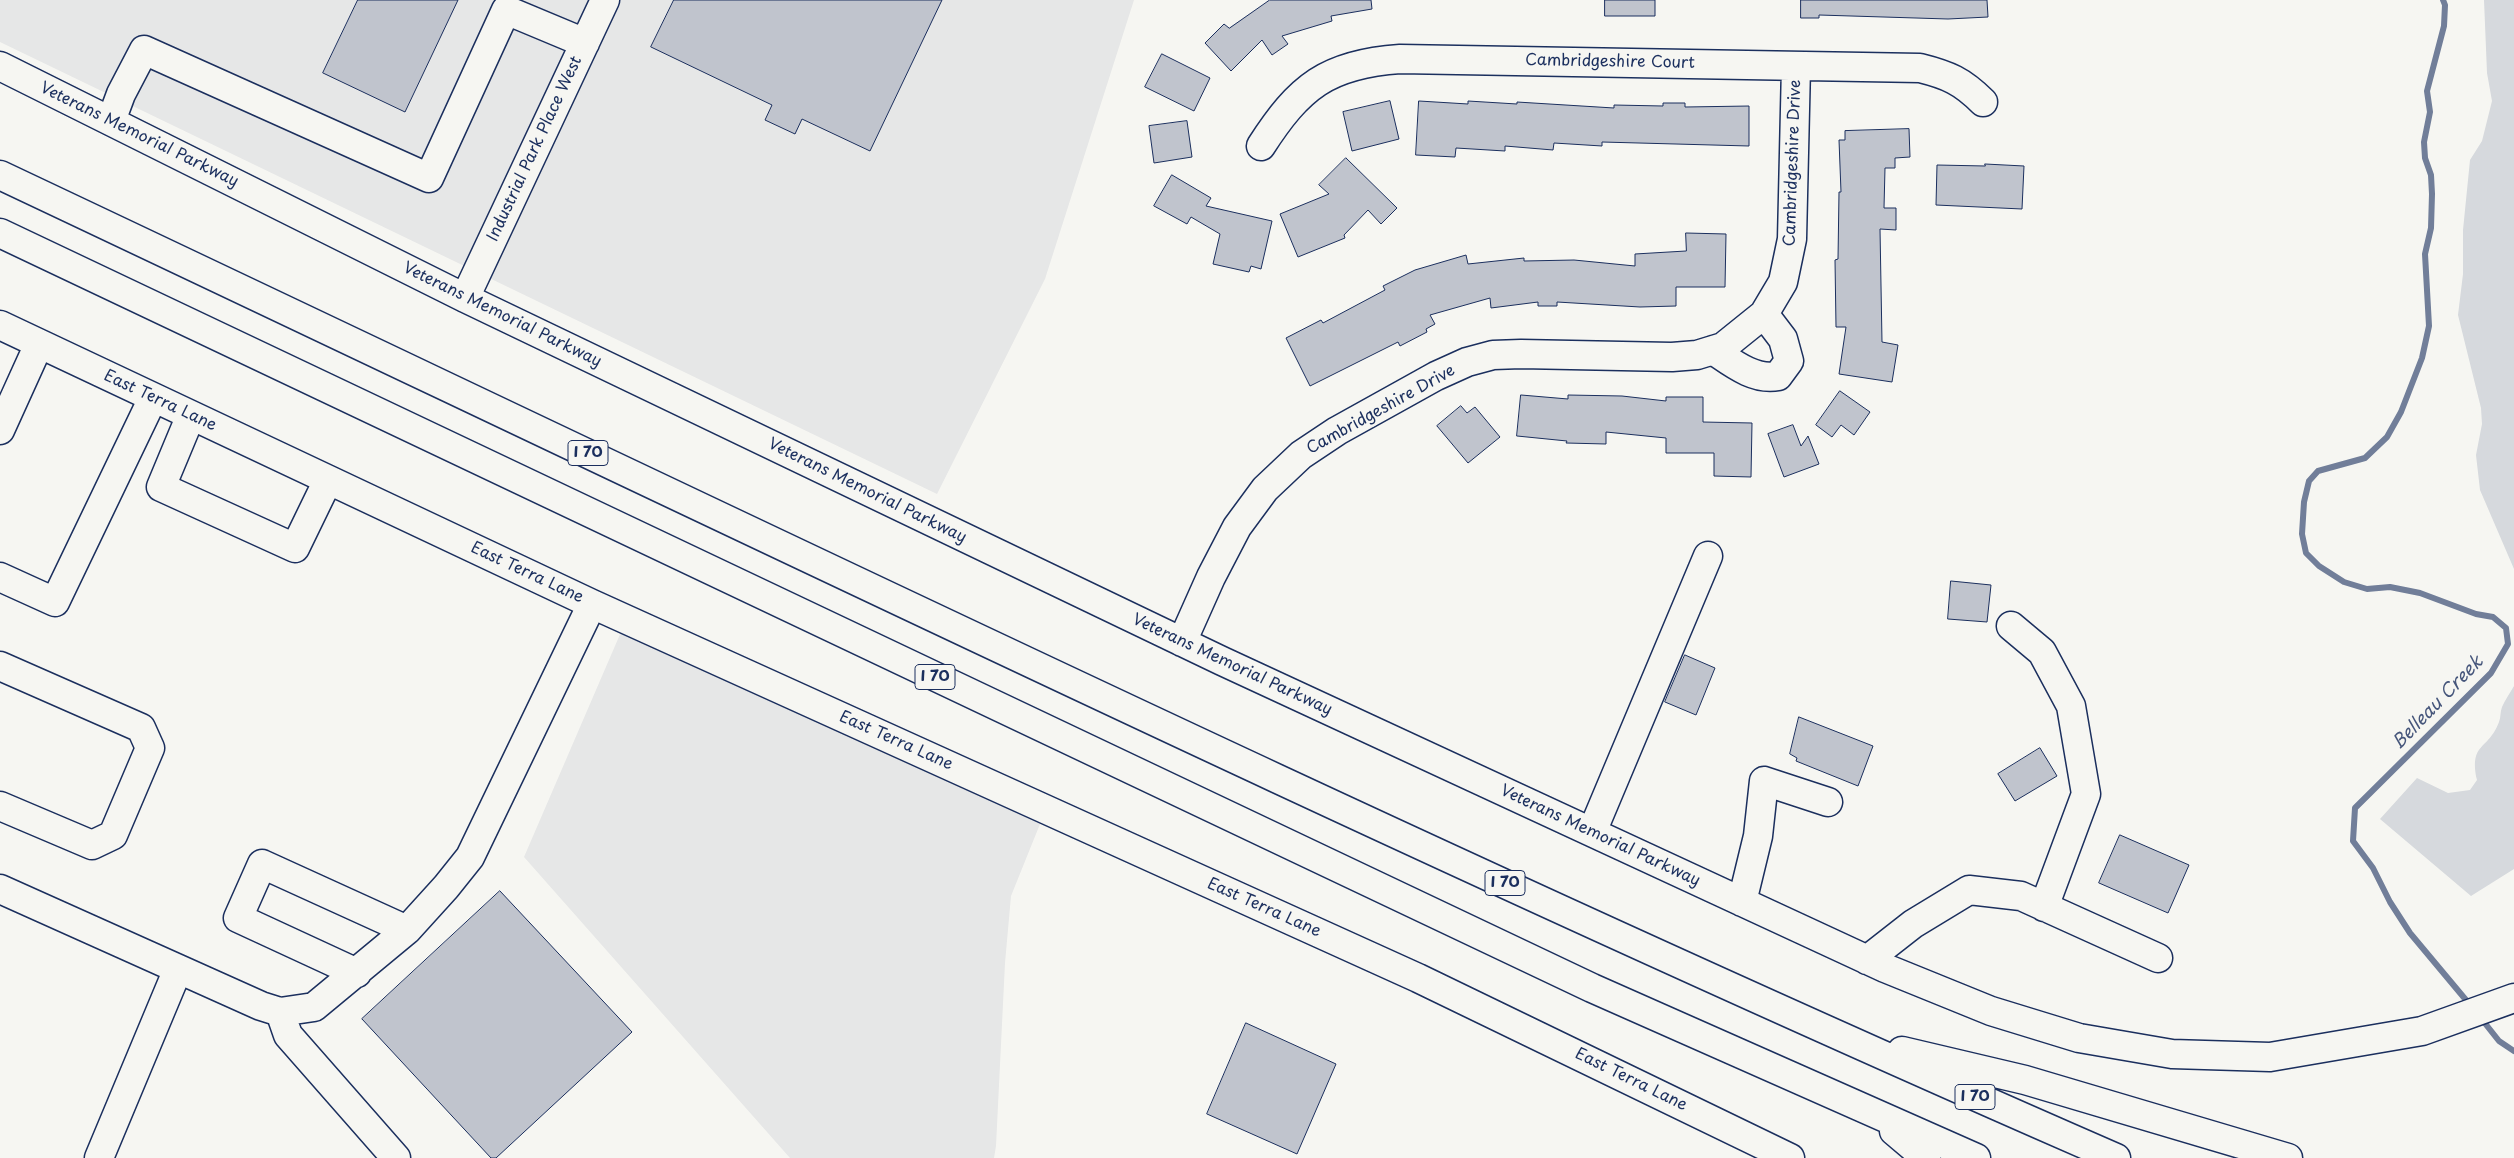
<!DOCTYPE html>
<style>
body{margin:0}
canvas{display:block;background:#f6f6f2}
</style>
<canvas width="2514" height="1158"></canvas>
<script>
const c = document.querySelector('canvas').getContext('2d');
c.lineJoin = 'round';
function paint(path, color) {
  c.fillStyle = color;
  c.fill(path, 'evenodd');
}
function trace(path, color, width, dash) {
  c.strokeStyle = color;
  c.lineWidth = width;
  c.lineCap = dash ? 'butt' : 'round';
  c.setLineDash(dash || []);
  c.stroke(path);
}
function drawText(font, color, halo, rows, align = 'center') {
  c.font = font + ' "Playpen Sans",sans-serif';
  c.lineWidth = 4.5;
  c.setLineDash([]);
  c.textBaseline = 'middle';
  c.strokeStyle = halo;
  c.fillStyle = color;
  for (const [text, x, y, turn = 0] of rows) {
    c.save();
    c.translate(x, y);
    c.rotate((+turn || 0) * Math.PI / 180);
    c.textAlign = isNaN(turn) ? turn : align;
    if (halo) c.strokeText(text, 0, 0);
    c.fillText(text, 0, 0);
    c.restore();
  }
}
paint(new Path2D(`
 M 0,0 L 1134,0 L 1045,279 L 937,494 L 0,42 Z
 M 621,632 L 1040,824 L 1011,896 L 1005,963 L 996,1146 L 994,1158 L 790,1158 L 524,857 Z`), '#e6e7e7');
paint(new Path2D(`
 M 2484,0 L 2514,0 L 2514,569 L 2480,490 L 2476,455 L 2482,424 L 2481,408 L 2458,315 L 2463,274 L 2463,230 L 2470,160 L 2482,141 L 2492,101 L 2487,73 Z
 M 2514,686 L 2514,869 L 2471,896 L 2380,819 L 2417,778 L 2448,793 L 2470,790 L 2477,780 C 2469,742 2488,751 2499,722 C 2501,717 2500,712 2502,707 C 2505,700 2510,693 2514,686 Z`), '#d6d9dd');
trace(new Path2D(`
 M 2443,0 L 2445,5 L 2444,26 L 2427,91 L 2430,112 L 2424,142 L 2425,158 L 2431,175 L 2432,194 L 2431,228 L 2425,254 L 2429,326 L 2422,358 L 2401,412 L 2387,437 L 2365,458 L 2318,471 L 2309,481 L 2304,502 L 2302,534 L 2306,553 L 2319,566 L 2344,582 L 2367,589 L 2390,587 L 2420,593 L 2476,614 L 2493,617 L 2506,628 L 2508,644 L 2491,673 L 2355,808 L 2353,841 L 2373,868 L 2390,902 L 2410,933 L 2471,1006
 M 2480,1017 L 2499,1041 L 2514,1051`), '#717e99', 6);
const building = new Path2D(`
 M 358,0 L 458,0 L 405,112 L 323,73 Z
 M 674,0 L 942,0 L 870,151 L 802,119 L 795,134 L 765,120 L 772,105 L 651,47 Z
 M 1270,0 L 1371,0 L 1372,9 L 1331,16 L 1332,21 L 1282,36 L 1288,44 L 1272,55 L 1262,40 L 1231,71 L 1205,43 L 1224,24 L 1229,28 Z
 M 1605,0 L 1655,0 L 1655,16 L 1605,16 Z
 M 1801,0 L 1987,0 L 1988,17 L 1948,19 L 1819,15 L 1819,18 L 1801,18 Z
 M 1162,54 L 1210,78 L 1194,111 L 1145,87 Z
 M 1390,101 L 1399,139 L 1352,151 L 1343,112 Z
 M 1419,101 L 1468,104 L 1468,101 L 1517,104 L 1517,102 L 1614,108 L 1614,105 L 1663,106 L 1663,103 L 1685,103 L 1685,107 L 1749,106 L 1749,146 L 1602,142 L 1602,146 L 1554,143 L 1553,150 L 1505,146 L 1505,151 L 1456,148 L 1455,157 L 1416,155 Z
 M 1187,121 L 1192,157 L 1154,163 L 1149,126 Z
 M 1909,129 L 1910,157 L 1895,158 L 1895,168 L 1885,168 L 1884,208 L 1896,208 L 1896,230 L 1880,229 L 1882,342 L 1898,345 L 1892,382 L 1839,374 L 1846,327 L 1836,327 L 1835,260 L 1838,259 L 1839,192 L 1841,192 L 1839,140 L 1845,140 L 1845,131 Z
 M 1346,158 L 1397,208 L 1381,224 L 1368,210 L 1344,235 L 1345,238 L 1298,257 L 1280,214 L 1329,194 L 1319,185 Z
 M 1985,164 L 2024,166 L 2022,209 L 1936,205 L 1937,165 L 1985,166 Z
 M 1172,175 L 1211,198 L 1206,206 L 1272,221 L 1261,269 L 1251,266 L 1249,272 L 1213,264 L 1220,234 L 1191,217 L 1187,224 L 1154,206 Z
 M 1686,233 L 1726,234 L 1725,287 L 1676,287 L 1676,306 L 1640,307 L 1557,302 L 1557,306 L 1538,306 L 1538,302 L 1491,308 L 1490,298 L 1430,315 L 1435,324 L 1426,329 L 1427,332 L 1400,346 L 1398,342 L 1310,386 L 1286,338 L 1321,320 L 1323,323 L 1385,290 L 1383,286 L 1415,270 L 1466,255 L 1468,264 L 1524,258 L 1524,261 L 1574,260 L 1635,266 L 1635,254 L 1686,251 Z
 M 1840,391 L 1870,412 L 1854,435 L 1841,425 L 1832,437 L 1816,425 Z
 M 1521,395 L 1568,399 L 1568,395 L 1622,396 L 1666,401 L 1666,397 L 1703,397 L 1703,422 L 1752,423 L 1751,477 L 1714,476 L 1714,453 L 1666,453 L 1666,438 L 1606,432 L 1606,444 L 1566,443 L 1567,441 L 1517,436 Z
 M 1461,406 L 1467,413 L 1475,407 L 1500,437 L 1468,463 L 1437,426 Z
 M 1793,425 L 1801,446 L 1808,436 L 1819,464 L 1784,477 L 1768,434 Z
 M 1951,581 L 1991,585 L 1987,622 L 1948,619 Z
 M 1685,655 L 1715,668 L 1696,715 L 1665,702 Z
 M 1799,717 L 1873,746 L 1858,786 L 1796,761 L 1797,758 L 1790,754 Z
 M 2040,748 L 2057,776 L 2015,801 L 1998,774 Z
 M 2120,835 L 2189,865 L 2168,913 L 2099,883 Z
 M 500,891 L 632,1032 L 496,1158 L 491,1158 L 362,1019 Z
 M 1246,1023 L 1336,1064 L 1297,1154 L 1207,1114 Z`);
paint(building, '#c0c4cd');
trace(building, '#1b2f5e', 1);
const minor = new Path2D(`
 M 0,66 L 465,298 L 1222,661 L 1885,968 L 1991,1011 L 2079,1038 L 2172,1054 L 2270,1057 L 2422,1031 L 2514,998
 M 111,121 L 121,94 L 144,50 L 429,178 L 506,10 L 585,43
 M 1261,146 C 1299,87 1327,64 1400,59 L 1920,68 C 1948,75 1962,81 1983,102
 M 465,298 L 605,0
 M 0,325 L 592,604 L 1418,978 L 1790,1158
 M 1713,350 C 1731,362 1754,381 1778,376 L 1789,361 L 1783,339 L 1764,314
 M 191,415 L 161,487 L 295,548 L 328,480
 M 0,430 L 39,344
 M 0,577 L 55,602 L 153,398
 M 2011,626 L 2042,652 L 2071,706 L 2086,794 L 2044,907
 M 1182,642 L 1211,577 L 1237,527 L 1265,489 L 1301,455 L 1337,431 L 1436,376 L 1467,362 L 1493,355 L 1521,354 L 1672,357 L 1697,355 L 1723,347 L 1764,314 L 1783,282 L 1792,239 L 1796,66
 M 0,666 L 141,728 L 150,748 L 113,835 L 92,845 L 0,806
 M 1592,832 L 1708,556
 M 0,889 L 261,1006 L 280,1012 L 314,1007 L 407,930 L 446,887 L 470,857 L 592,604
 M 1742,902 L 1758,836 L 1764,781 L 1828,802
 M 1867,960 L 1913,924 L 1969,890 L 2021,896 L 2158,958
 M 357,973 L 238,918 L 262,864 L 407,930
 M 280,1012 L 288,1035 L 396,1158
 M 99,1158 L 178,969`);
const highway = new Path2D(`
 M 0,175 C 703,507 1403,847 2116,1158
 M 0,233 L 1592,988 L 1976,1158
 M 1902,1051 L 2025,1080 L 2288,1158
 M 1894,1131 L 1926,1158`);
trace(minor, '#1b2f5e', 31);
trace(highway, '#1b2f5e', 31);
trace(minor, '#f6f6f2', 28);
trace(highway, '#f6f6f2', 28);
for (const [x, y, w] of [
 [588,453,40],
 [935,677,40],
 [1505,883,40],
 [1975,1097,40]
]) {
  const box = new Path2D();
  box.roundRect(x - w / 2, y - 12.5, w, 25, 4);
  c.fillStyle = '#f6f6f2';
  c.fill(box);
  trace(box, '#1b2f5e', 1);
}
drawText('bold 15px', '#1b2f5e', null, [
 ["I 70",588,453],
 ["I 70",935,677],
 ["I 70",1505,883],
 ["I 70",1975,1097]
]);
drawText('16px', '#1b2f5e', '#f6f6f2', [
 ["Cambridgeshire Court",1610,62,1],
 ["Veterans Memorial Parkway",139,135,26],
 ["Industrial Park Place West",535,149,-65],
 ["Cambridgeshire Drive",1793,163,-88],
 ["Veterans Memorial Parkway",502,315,26],
 ["East Terra Lane",160,401,25],
 ["Cambridgeshire Drive",1381,410,-29],
 ["Veterans Memorial Parkway",867,491,26],
 ["East Terra Lane",527,573,25],
 ["Veterans Memorial Parkway",1232,665,25],
 ["East Terra Lane",896,741,24],
 ["Veterans Memorial Parkway",1600,836,25],
 ["East Terra Lane",1264,908,24],
 ["East Terra Lane",1631,1080,26]
]);
drawText('italic 18px', '#46567b', '#f6f6f2', [
 ["Belleau Creek",2438,703,-46]
]);
</script>
